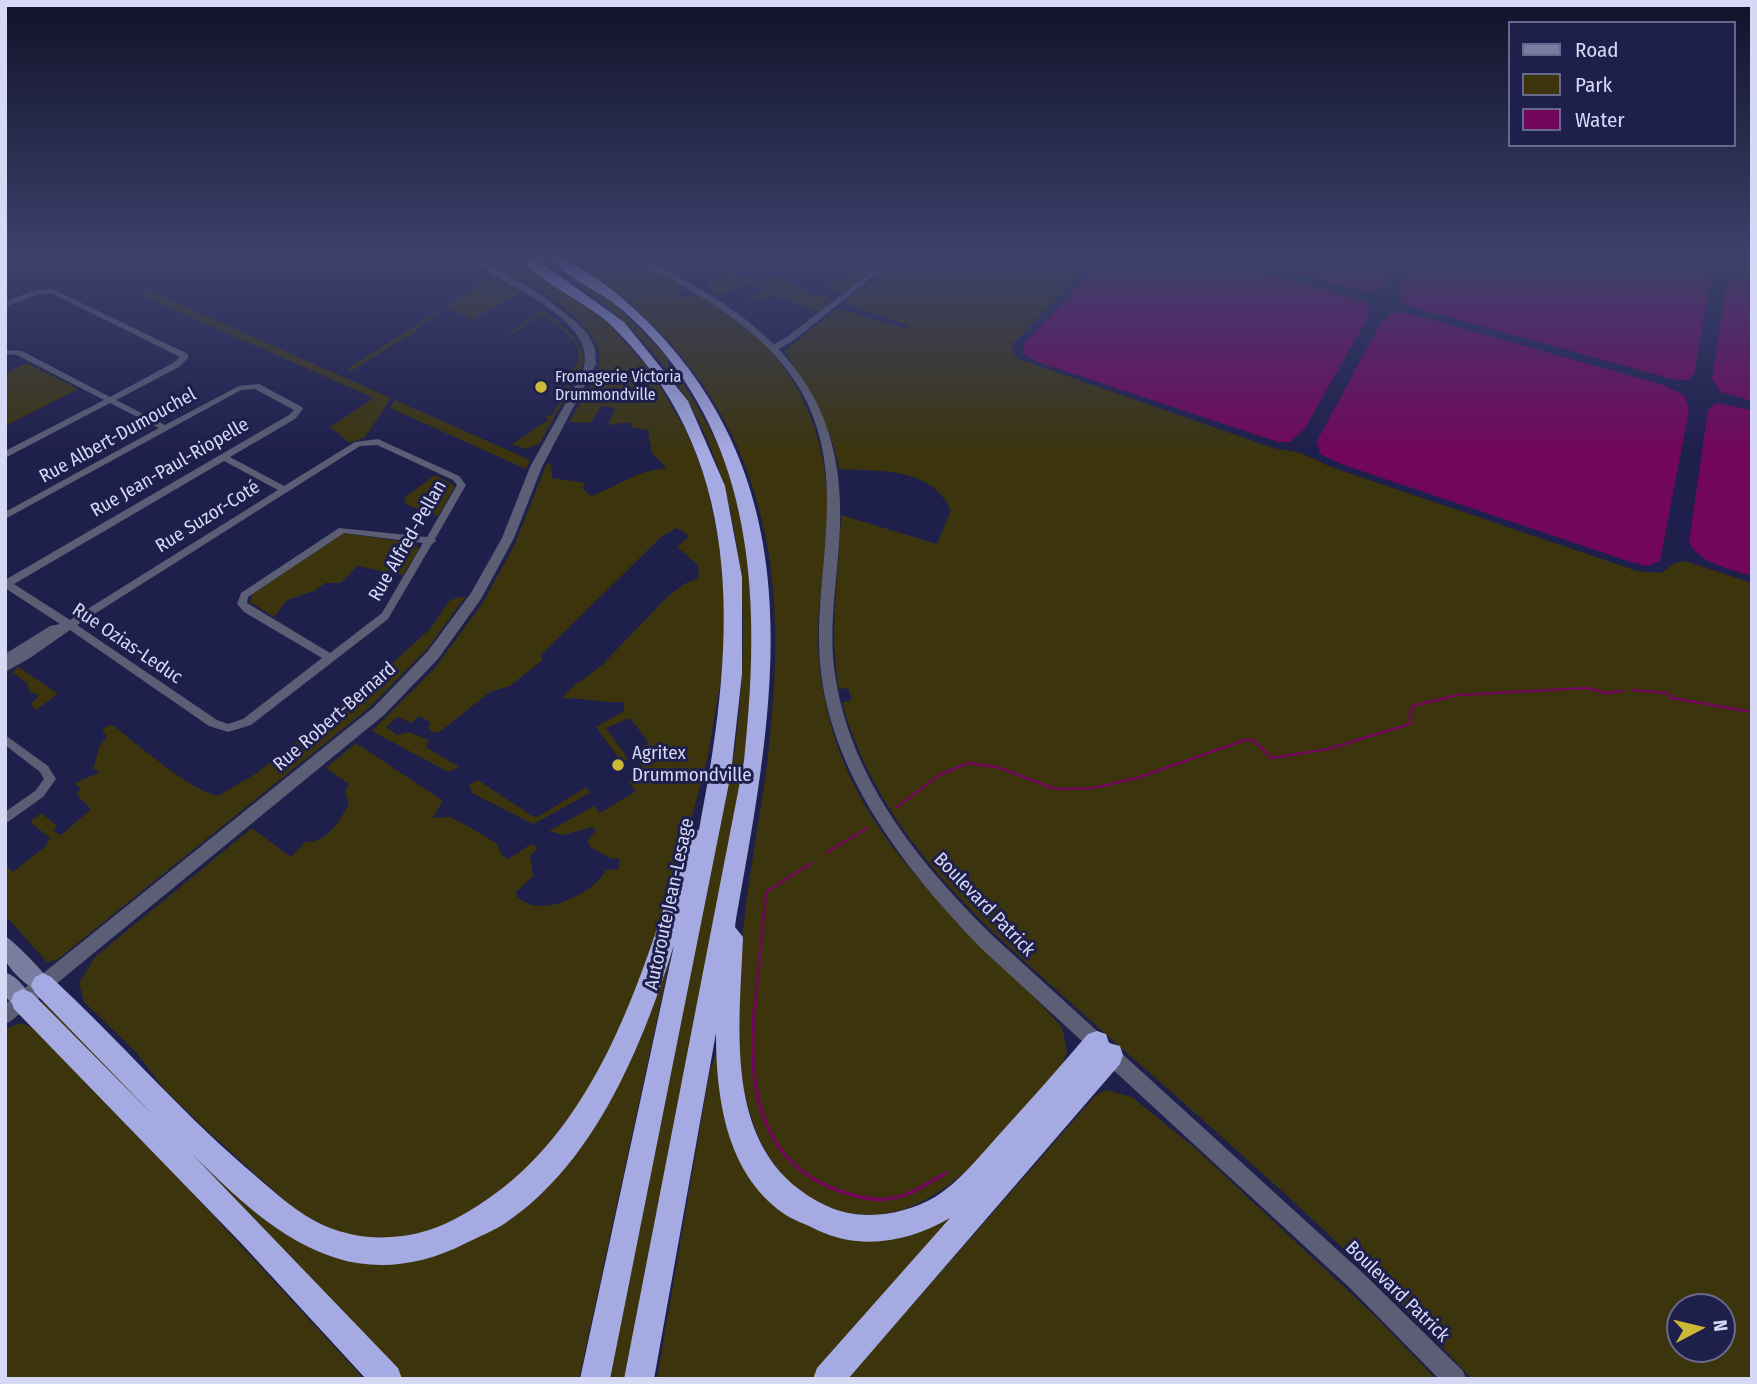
<!DOCTYPE html>
<meta charset="utf-8">
<style>
body{margin:0}
#map{position:relative;width:1757px;height:1384px;overflow:hidden;background:#1f1f4b;font-family:"Fira Sans Condensed",sans-serif}
canvas{display:block}
.frame{position:absolute;inset:0;border:7px solid #d5d9f6;pointer-events:none}
.legend{position:absolute;left:1508px;top:21px;width:228px;height:126px;box-sizing:border-box;background:#1f1f4b;border:2px solid #68698f;margin:0;padding:9px 12px;list-style:none;font-size:21px;color:#d5d9f6}
.legend li{display:flex;align-items:center;gap:14px;height:35px}
.legend b{width:35px;border:2px solid #68698f}
.north{position:absolute;left:1666px;top:1293px;width:70px;height:70px;box-sizing:border-box;background:#1f1f4b;border:2px solid #68698f;border-radius:50%;rotate:83deg;font-size:19px;font-weight:700;line-height:28px;text-align:center;color:#d5d9f6}
.north::after{content:'';display:block;margin:auto;width:24px;height:32px;background:#ceb838;clip-path:polygon(50% 0,100% 100%,50% 72%,0 100%)}
</style>
<div id="map">
<canvas width="1757" height="1384"></canvas>
<div class="frame"></div>
<ul class="legend">
<li><b style="height:9px;background:#797da0"></b>Road</li>
<li><b style="height:19px;background:#3b340d"></b>Park</li>
<li><b style="height:19px;background:#72065b"></b>Water</li>
</ul>
<div class="north">N</div>
</div>
<script>
const c = document.querySelector('canvas').getContext('2d');
c.lineJoin = 'round';
function paint(path, color) {
  c.fillStyle = color;
  c.fill(path, 'evenodd');
}
function trace(path, color, width, dash) {
  c.strokeStyle = color;
  c.lineWidth = width;
  c.lineCap = dash ? 'butt' : 'round';
  c.setLineDash(dash || []);
  c.stroke(path);
}
function drawText(font, color, halo, rows, align = 'center') {
  c.font = font + ' "Fira Sans Condensed",sans-serif';
  c.lineWidth = 6;
  c.setLineDash([]);
  c.textBaseline = 'middle';
  c.strokeStyle = halo;
  c.fillStyle = color;
  for (const [text, x, y, turn = 0] of rows) {
    c.save();
    c.translate(x, y);
    c.rotate((+turn || 0) * Math.PI / 180);
    c.textAlign = isNaN(turn) ? turn : align;
    if (halo) c.strokeText(text, 0, 0);
    c.fillText(text, 0, 0);
    c.restore();
  }
}
paint(new Path2D(`
 M 485,259 L 516,259 L 554,281 L 610,325 L 651,372 L 687,432 L 697,457 L 707,485 L 722,557 L 725,593 L 723,667 L 708,755 L 682,855 L 644,975 L 596,1081 L 523,1179 L 450,1225 L 412,1237 L 382,1240 L 352,1237 L 327,1229 L 300,1214 L 213,1136 L 165,1090 L 135,1051 L 84,1002 L 79,983 L 95,957 L 252,828 L 291,857 L 305,842 C 328,843 339,821 349,804 L 345,791 L 349,784 L 326,768 L 356,743 L 443,801 L 433,818 L 450,817 L 473,829 L 497,844 L 502,855 L 509,859 L 531,844 L 538,848 L 530,856 L 533,876 L 516,892 L 517,897 C 521,899 527,904 532,905 C 554,911 597,890 606,870 L 619,869 L 619,858 L 612,859 L 590,847 L 587,841 L 596,830 L 592,827 L 563,835 L 549,831 L 594,806 L 600,813 L 636,791 L 629,783 L 640,768 L 641,748 L 649,743 L 630,718 L 606,728 L 627,757 L 626,761 L 620,760 L 596,727 L 624,711 L 624,702 C 600,703 585,698 562,698 L 577,682 L 580,682 L 602,665 L 666,598 L 684,584 L 699,578 L 698,565 L 677,547 L 689,536 L 677,528 L 661,537 L 540,656 L 543,660 L 510,686 L 490,692 L 438,733 L 431,731 L 428,728 L 431,722 L 419,716 L 412,723 L 397,717 L 386,727 L 397,735 L 409,732 L 429,740 L 426,747 L 459,767 L 448,772 L 372,731 L 434,669 L 482,604 L 514,546 L 547,463 L 551,464 L 552,478 L 586,483 L 582,488 L 591,496 C 621,485 635,471 667,468 L 652,453 L 648,430 L 633,428 L 629,422 L 608,425 L 615,408 L 601,406 L 590,423 L 569,422 C 579,404 599,379 600,359 C 601,320 515,275 485,259 Z
 M 536,259 L 548,259 L 607,297 L 666,356 L 668,364 C 708,415 739,480 749,545 C 768,682 734,819 708,953 C 681,1095 653,1237 626,1379 L 607,1379 L 735,749 C 761,546 731,366 536,259 Z
 M 569,259 L 629,259 L 691,287 L 679,293 L 678,297 L 686,298 L 697,291 C 723,310 751,327 771,351 C 814,403 831,462 827,528 C 825,569 816,609 818,650 C 820,685 828,720 840,753 C 884,869 983,938 1062,1027 L 1067,1052 L 1062,1066 C 1003,1132 926,1250 824,1205 C 683,1142 755,874 768,756 C 776,684 780,610 766,539 C 743,418 673,323 569,259 Z
 M 870,259 L 887,259 L 841,294 L 826,285 L 843,278 Z
 M 898,259 L 1094,259 L 1011,346 L 1016,358 L 1273,448 L 1301,453 L 1331,467 L 1637,571 L 1661,573 L 1675,563 L 1685,561 L 1752,583 L 1752,1379 L 1472,1379 C 1326,1219 1155,1082 996,935 C 928,869 868,796 842,703 L 852,700 L 848,688 L 839,689 C 828,630 839,574 841,515 L 937,544 L 951,510 C 930,466 881,472 839,469 C 831,422 808,391 785,351 L 837,308 L 911,330 L 907,325 L 843,303 ZM 1680,1307 L 1722,1307 L 1722,1349 L 1680,1349 Z
 M 1715,259 L 1752,259 L 1752,278 L 1732,272 Z
 M 728,272 L 757,281 L 748,277 L 765,282 L 770,274 L 815,295 L 827,296 L 831,302 L 819,312 L 773,296 L 749,302 L 746,300 L 766,290 L 764,288 L 744,285 L 719,296 L 708,288 L 707,283 Z
 M 491,276 L 521,293 L 475,318 L 477,321 L 442,306 L 447,306 Z
 M 150,290 L 159,295 L 391,398 L 365,437 L 350,443 L 330,427 L 374,398 L 140,295 Z
 M 543,310 C 565,327 599,351 575,379 L 556,377 L 562,376 L 577,366 L 573,363 L 579,362 L 578,349 L 573,340 L 568,342 L 571,338 L 547,316 L 535,318 L 513,333 L 516,335 L 508,333 Z
 M 439,311 L 444,314 L 440,313 L 417,328 L 461,347 L 419,329 L 351,371 L 348,368 Z
 M 27,363 L 78,389 L 5,426 L 5,374 Z
 M 562,387 L 569,386 L 571,388 L 539,444 L 525,449 L 512,444 L 549,419 L 545,416 L 552,415 L 568,388 Z
 M 395,400 L 530,460 L 526,469 L 390,408 Z
 M 435,475 L 455,486 L 438,516 L 407,505 L 404,498 Z
 M 343,533 L 414,543 L 419,549 L 403,575 L 357,566 L 341,583 L 325,583 L 314,591 L 287,600 L 274,617 L 250,602 L 253,593 Z
 M 466,596 L 428,648 L 370,707 L 58,959 L 45,963 L 45,960 L 5,915 L 5,864 L 13,872 L 45,847 L 50,838 L 30,822 L 41,813 L 57,826 L 53,831 L 61,835 L 91,809 L 77,795 L 80,788 L 75,783 L 98,773 L 98,769 L 93,769 L 100,745 L 107,737 L 102,730 L 111,724 C 130,738 200,799 220,795 L 257,773 L 378,676 L 430,629 L 450,600 Z
 M 19,667 L 58,694 L 36,710 L 31,704 L 39,695 L 29,692 L 28,684 L 12,672 Z
 M 478,780 L 532,816 L 538,817 L 586,787 L 590,793 L 533,824 L 472,793 L 469,785 Z
 M 676,932 L 579,1379 L 398,1379 L 55,1020 L 42,1003 L 46,1000 L 353,1258 L 531,1193 Z
 M 20,1023 L 32,1027 L 185,1185 L 364,1379 L 5,1379 L 5,1029 Z
 M 720,1041 L 730,1120 L 829,1230 L 975,1191 L 814,1379 L 657,1379 L 709,1074 Z
 M 1106,1090 L 1132,1097 L 1195,1148 L 1374,1315 L 1436,1379 L 847,1379 L 1095,1096 Z`), '#3b340d');
paint(new Path2D(`
 M 1104,259 L 1211,259 L 1361,301 L 1367,304 L 1370,313 L 1305,428 L 1290,442 L 1278,442 L 1038,362 L 1023,353 L 1024,344 Z
 M 1240,259 L 1401,259 L 1383,288 L 1372,293 Z
 M 1416,259 L 1707,259 L 1713,266 L 1694,374 L 1688,380 L 1676,380 L 1409,306 L 1399,300 L 1401,287 Z
 M 1734,279 L 1752,281 L 1752,401 L 1721,392 L 1712,379 L 1726,284 Z
 M 1392,312 L 1414,315 L 1660,384 L 1684,395 L 1689,410 L 1660,561 L 1647,566 L 1631,562 L 1344,465 L 1320,454 L 1317,441 L 1382,321 Z
 M 1716,403 L 1752,410 L 1752,576 C 1730,569 1700,564 1689,542 L 1708,410 Z`), '#72065b');
trace(new Path2D(`
 M 1633,690 L 1667,693 L 1672,698 L 1752,712
 M 897,807 L 939,775 L 968,763 L 997,767 L 1056,789 L 1093,788 L 1137,778 L 1245,740 L 1253,740 L 1272,758 L 1328,749 L 1410,724 L 1412,706 L 1458,695 L 1588,688 L 1606,693 L 1623,691
 M 826,853 L 867,828
 M 755,1004 L 766,892 L 811,863`), '#72065b', 2.5);
trace(new Path2D(`
 M 755,1003 C 747,1079 756,1163 840,1191 C 856,1197 875,1202 893,1198 C 912,1195 929,1182 946,1173`), '#72065b', 3.5);
paint(new Path2D(`
 M 888,259 L 895,259 L 794,340 L 777,350 L 771,350 L 771,346 L 788,336 Z
 M 52,289 L 188,354 L 188,358 L 179,367 L 116,400 L 165,425 L 239,386 L 259,384 L 302,407 L 303,409 L 295,419 L 230,457 L 284,486 L 355,442 L 378,439 L 459,476 L 466,485 L 435,539 L 436,541 L 432,544 L 388,619 L 251,725 L 228,732 L 209,726 L 70,630 L 30,658 L 5,672 L 5,654 L 50,626 L 60,624 L 5,588 L 5,580 L 289,415 L 294,410 L 255,389 L 241,390 L 5,519 L 5,512 L 159,428 L 110,403 L 5,458 L 5,451 L 104,400 L 17,355 L 5,354 L 5,350 L 22,351 L 110,397 L 173,363 L 180,357 L 51,293 L 36,295 L 5,307 L 5,302 L 32,291 ZM 377,445 L 453,480 L 457,485 L 427,537 L 339,528 L 241,593 L 237,604 L 244,612 L 322,658 L 243,719 L 228,724 L 217,720 L 77,625 L 360,446 ZM 224,461 L 278,490 L 70,620 L 14,584 ZM 344,533 L 423,543 L 382,613 L 330,653 L 247,603 L 248,597 Z
 M 5,735 L 48,766 L 56,779 L 43,797 L 5,824 L 5,812 L 35,791 L 44,779 L 40,772 L 5,745 Z`), '#5b5e74');
paint(new Path2D(`
 M 468,259 L 479,259 L 489,264 L 542,295 L 575,321 L 587,333 L 595,348 L 596,364 L 542,467 L 514,538 L 481,599 L 438,659 L 384,715 L 11,1021 L 5,1024 L 5,1004 L 374,707 L 428,651 L 471,593 L 502,538 L 530,467 L 582,374 C 604,319 500,285 468,259 Z
 M 633,259 L 645,259 C 763,318 846,382 840,527 C 838,578 827,629 836,680 C 853,784 923,867 995,938 L 1365,1275 L 1463,1371 L 1466,1379 L 1439,1379 L 1351,1289 L 983,950 C 902,867 819,762 819,640 C 819,555 846,471 801,391 C 774,343 726,311 680,284 C 665,275 647,270 633,259 Z`), '#5b5e74');
paint(new Path2D(`
 M 5,936 C 12,939 50,978 53,985 L 50,992 L 43,995 C 32,990 9,971 5,959 C 3,953 5,943 5,936 Z
 M 5,972 C 17,976 28,990 33,1001 L 30,1008 L 23,1011 L 16,1008 L 5,996 Z`), '#797da0');
paint(new Path2D(`
 M 522,259 L 536,259 L 624,322 L 688,401 L 725,486 L 742,577 L 742,674 L 731,773 L 610,1379 L 580,1379 L 674,945 C 643,1044 596,1161 507,1222 C 494,1231 478,1237 464,1244 C 425,1264 379,1272 336,1258 C 279,1240 234,1195 192,1154 L 398,1368 L 402,1379 L 366,1379 L 241,1243 L 14,1009 L 11,1001 L 14,993 L 23,989 L 32,993 L 156,1118 L 35,993 L 31,985 L 35,977 L 43,973 L 51,977 C 117,1038 176,1107 244,1166 C 267,1185 289,1207 315,1221 C 357,1244 411,1242 453,1220 C 596,1147 640,981 686,839 L 689,832 L 699,830 C 733,655 753,467 615,329 C 589,302 546,288 522,259 Z
 M 551,259 C 580,259 626,300 647,321 C 820,493 773,713 735,927 L 743,937 C 739,1035 722,1157 827,1206 C 861,1222 904,1215 935,1197 C 959,1182 977,1159 996,1138 C 1027,1104 1058,1069 1088,1034 L 1097,1031 L 1106,1034 L 1109,1043 L 1120,1046 L 1123,1055 L 1120,1064 L 848,1379 L 813,1379 L 817,1368 L 950,1218 C 908,1242 862,1251 817,1230 C 806,1224 792,1220 783,1213 C 726,1173 716,1097 716,1033 L 654,1379 L 624,1379 L 744,761 C 759,622 759,474 668,358 C 654,340 634,319 616,305 C 596,289 567,278 551,259 Z`), '#a5abe2');
const sky = c.createLinearGradient(0, 0, 0, 453);
sky.addColorStop(0, '#111129');
sky.addColorStop(0.57, '#3c426c');
sky.addColorStop(1, '#3c426c00');
c.fillStyle = sky;
c.fillRect(0, 0, 1757, 453);
for (const [x, y, r, color] of [
 [541,387,7,"#ceb838"],
 [618,765,7,"#ceb838"]
]) {
  const dot = new Path2D();
  dot.arc(x, y, r, 0, 2 * Math.PI);
  c.fillStyle = color;
  c.fill(dot);
  trace(dot, '#1f1f4b', 2.5);
}
drawText('16px', '#d5d9f6', '#1f1f4b', [
 ["Fromagerie Victoria",555,378],
 ["Drummondville",555,396]
], 'left');
drawText('19px', '#d5d9f6', '#1f1f4b', [
 ["Rue Albert-Dumouchel",118,436,-29],
 ["Rue Jean-Paul-Riopelle",170,468,-30],
 ["Rue Suzor-Coté",208,517,-32],
 ["Rue Alfred-Pellan",408,541,-60],
 ["Rue Ozias-Leduc",127,644,34],
 ["Rue Robert-Bernard",335,717,-41],
 ["Autoroute Jean-Lesage",670,904,-78],
 ["Boulevard Patrick",984,905,46],
 ["Boulevard Patrick",1397,1292,44]
]);
drawText('19px', '#d5d9f6', '#1f1f4b', [
 ["Agritex",632,754],
 ["Drummondville",632,776]
], 'left');
</script>
